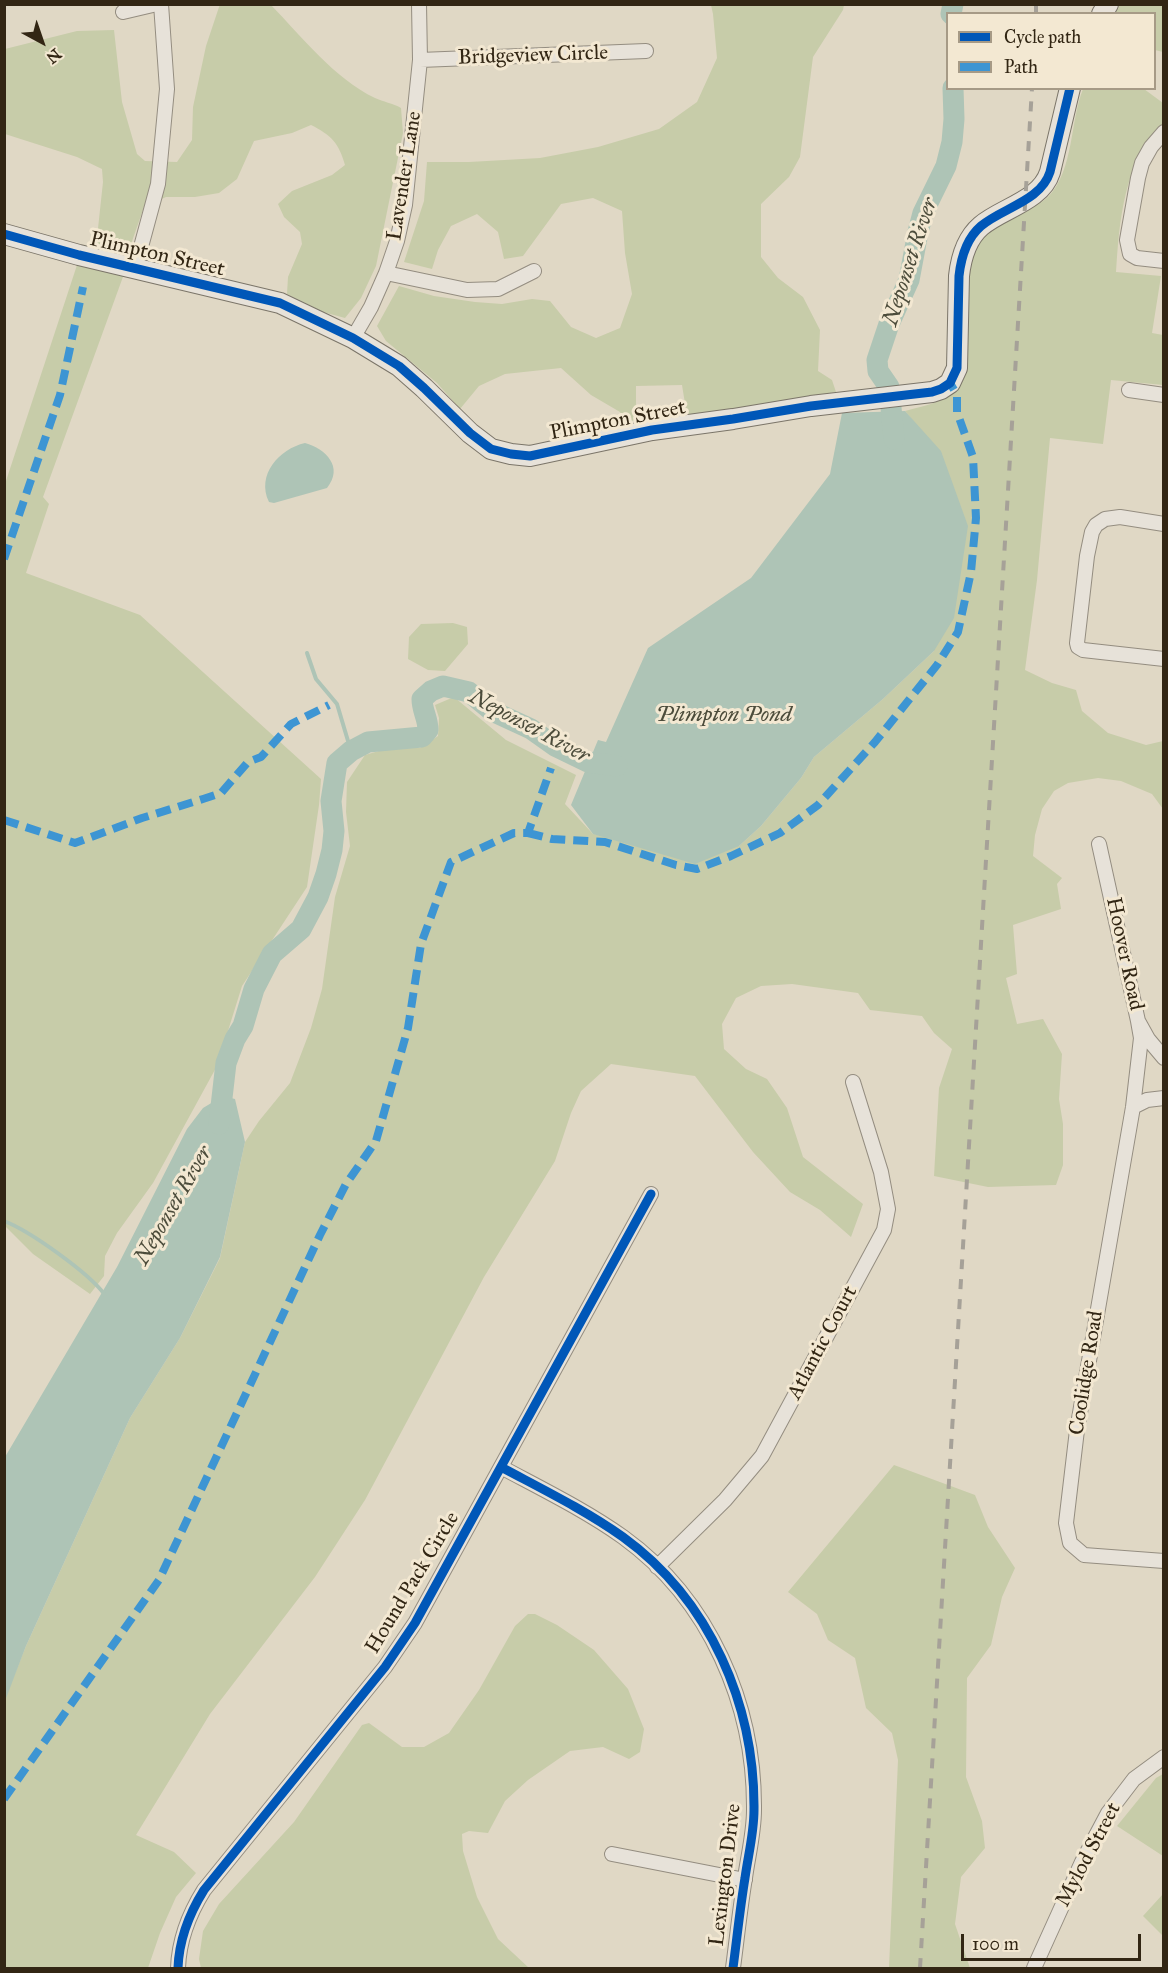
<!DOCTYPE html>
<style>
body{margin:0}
#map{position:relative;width:1168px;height:1973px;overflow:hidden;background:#e0d8c5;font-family:"IM FELL Great Primer",serif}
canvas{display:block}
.frame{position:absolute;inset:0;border:6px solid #322614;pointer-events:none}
.legend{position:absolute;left:946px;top:12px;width:210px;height:78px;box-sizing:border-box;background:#f3e8d2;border:2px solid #a69a86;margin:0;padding:8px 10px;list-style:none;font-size:18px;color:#322614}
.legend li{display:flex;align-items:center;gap:12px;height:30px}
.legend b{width:30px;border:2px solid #a69a86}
.north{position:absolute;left:12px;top:12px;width:60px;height:60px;-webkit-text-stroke:4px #f3e8d2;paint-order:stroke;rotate:140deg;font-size:16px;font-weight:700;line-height:24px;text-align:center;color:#322614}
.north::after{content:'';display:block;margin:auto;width:21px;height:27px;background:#322614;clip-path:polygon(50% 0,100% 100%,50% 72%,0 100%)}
.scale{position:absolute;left:961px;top:1934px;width:180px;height:27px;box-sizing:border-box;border:3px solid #322614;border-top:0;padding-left:8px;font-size:18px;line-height:21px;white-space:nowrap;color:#322614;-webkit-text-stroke:4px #f3e8d2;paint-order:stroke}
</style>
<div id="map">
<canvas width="1168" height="1973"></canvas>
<div class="frame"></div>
<ul class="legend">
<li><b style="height:8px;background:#0057b8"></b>Cycle path</li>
<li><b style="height:8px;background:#3d95d3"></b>Path</li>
</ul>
<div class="north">N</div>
<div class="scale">100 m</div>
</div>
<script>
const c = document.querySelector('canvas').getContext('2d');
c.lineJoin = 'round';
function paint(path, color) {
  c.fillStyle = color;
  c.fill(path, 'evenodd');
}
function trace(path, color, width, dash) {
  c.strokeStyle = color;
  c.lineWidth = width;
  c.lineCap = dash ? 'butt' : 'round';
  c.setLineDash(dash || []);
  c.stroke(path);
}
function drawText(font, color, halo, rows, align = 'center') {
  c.font = font + ' "IM FELL Great Primer",serif';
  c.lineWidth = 6;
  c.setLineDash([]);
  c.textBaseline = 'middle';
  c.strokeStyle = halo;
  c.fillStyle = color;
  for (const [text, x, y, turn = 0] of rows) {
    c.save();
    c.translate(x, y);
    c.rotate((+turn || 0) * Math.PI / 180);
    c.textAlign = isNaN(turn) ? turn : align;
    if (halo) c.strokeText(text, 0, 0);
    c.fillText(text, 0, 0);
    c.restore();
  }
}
paint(new Path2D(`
 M 220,4 L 271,5 C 301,36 335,79 375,98 C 383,102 393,103 401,108 L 403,133 L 376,266 L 361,298 L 345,318 L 323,312 L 287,294 L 288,277 L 302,244 L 300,232 L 284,217 L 278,204 L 292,191 L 332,175 L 345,165 C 339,143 331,135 311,125 L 292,133 L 254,141 L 237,179 L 219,193 L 195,197 L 166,197 L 144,207 L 130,247 L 119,252 L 96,247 L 103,182 L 102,169 L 77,157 L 5,134 L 5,49 L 77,31 L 114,30 L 122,102 L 137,154 L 145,161 L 177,162 L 192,140 L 193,107 L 206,46 Z
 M 711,5 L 844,5 L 843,10 L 813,57 L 800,157 L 789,177 L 761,204 L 761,257 L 778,278 L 803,297 L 820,330 L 818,371 L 832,380 L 836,392 L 754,407 L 687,416 L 682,385 L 636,386 L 636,420 L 624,422 L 620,412 L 591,395 L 561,368 L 505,374 L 479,386 L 460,409 L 437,383 L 386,341 L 377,326 L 399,286 L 434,296 L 475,302 L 502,304 L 532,299 L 550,301 L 571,327 L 596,338 L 620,328 L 632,294 L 625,253 L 622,211 L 593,198 L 561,204 L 523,256 L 504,259 L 498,232 L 477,214 L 451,226 L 438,250 L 432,269 L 404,262 L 424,201 L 427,162 L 469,162 L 540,158 L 598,147 L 659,129 L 697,102 L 717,58 L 713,14 Z
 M 1120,5 L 1163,5 L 1163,52 L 1155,50 L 1154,14 L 1114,13 Z
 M 1083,89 L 1144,89 L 1163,103 L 1163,124 C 1124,160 1119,222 1116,272 L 1161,276 L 1152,333 L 1163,335 L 1163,385 L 1111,380 L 1103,444 L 1050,438 L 1037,580 L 1025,670 L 1052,683 L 1076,690 L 1082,711 L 1108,733 L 1146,745 L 1163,741 L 1163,809 L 1152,794 L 1121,781 L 1098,778 L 1068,783 L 1054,791 L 1042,809 L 1035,835 L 1033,856 L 1062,878 L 1057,884 L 1061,909 L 1013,925 L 1017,974 L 1006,978 L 1017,1024 L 1043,1019 L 1062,1054 L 1059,1099 L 1063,1124 L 1063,1165 L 1056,1185 L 988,1187 L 934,1176 L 939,1088 L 952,1049 L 934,1033 L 922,1016 L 870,1010 L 858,993 L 792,984 L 761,986 L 736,998 L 722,1024 L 724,1049 L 746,1069 L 767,1079 L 787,1108 L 803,1157 L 863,1204 L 851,1237 L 820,1210 L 790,1192 L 753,1152 L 695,1076 L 611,1064 L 581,1091 L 571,1113 L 555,1161 L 484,1277 L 365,1500 L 315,1577 L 210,1714 L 136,1835 L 174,1852 L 196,1873 L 176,1897 L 160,1933 L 148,1968 L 5,1968 L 4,1701 L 26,1646 L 130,1418 L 180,1338 L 220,1258 L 245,1142 L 259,1121 L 290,1083 L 311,1028 L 322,989 L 335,897 L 350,846 L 346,812 L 347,782 L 365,755 L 396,746 L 420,748 L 438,736 L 439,718 L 435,705 L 454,697 L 506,740 L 576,775 L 565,804 L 593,834 L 739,846 L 761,826 L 801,778 L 814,757 L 883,699 L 934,651 L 913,421 L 905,411 C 922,406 942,403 956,391 C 975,375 963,295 965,269 C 966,262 971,250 975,244 C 988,223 1030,214 1048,197 C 1074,170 1070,121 1083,89 Z
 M 78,262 L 124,274 L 43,497 L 49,504 L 26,573 L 140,615 L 321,779 L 319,805 L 307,887 L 242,986 L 217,1066 L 153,1183 L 117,1233 L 105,1256 L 104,1276 L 90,1294 L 33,1254 L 5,1226 L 5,484 Z
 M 453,623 L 467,627 L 468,644 L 445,671 L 428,670 L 408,659 L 409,637 L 421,624 Z
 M 894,1465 L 975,1495 L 988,1527 L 1015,1568 L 1002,1597 L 991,1645 L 967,1678 L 966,1777 L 982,1821 L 985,1848 L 961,1877 L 955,1924 L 970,1968 L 889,1968 L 898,1760 L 892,1733 L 866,1708 L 855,1658 L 828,1640 L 817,1614 L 788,1592 Z
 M 528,1614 L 535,1614 L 557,1625 L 594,1650 L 628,1689 L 644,1729 L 640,1752 L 629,1759 L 603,1747 L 570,1751 L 528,1780 L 505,1801 L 488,1833 L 469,1831 L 462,1834 L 463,1851 L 477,1897 L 498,1939 L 529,1968 L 201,1968 L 199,1959 L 203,1931 L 219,1904 L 294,1822 L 362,1725 L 369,1723 L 402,1747 L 424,1747 L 449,1733 L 479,1690 L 515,1626 Z
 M 1163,1774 L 1163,1856 L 1117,1826 L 1156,1778 Z
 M 1163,1894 L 1163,1936 L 1143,1916 Z`), '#c7cca9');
paint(new Path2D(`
 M 905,411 L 941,451 L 968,526 L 954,618 L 934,651 L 883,699 L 814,757 L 801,778 L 761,826 L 739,846 L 695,864 L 593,834 L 571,805 L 598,740 L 606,742 L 648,648 L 751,578 L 830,474 L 842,413 Z
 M 305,443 C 326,449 344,467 327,488 L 274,503 L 269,502 C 256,475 279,449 305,443 Z
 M 223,1096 L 235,1099 L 245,1142 L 220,1257 L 180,1338 L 130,1418 L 26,1646 L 5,1701 L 5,1457 L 117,1267 L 187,1129 L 203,1108 Z`), '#aec4b6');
trace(new Path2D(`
 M 307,653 L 316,679 L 337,704 L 351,751
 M 4,1221 C 30,1231 89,1273 105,1295`), '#aec4b6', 4);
trace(new Path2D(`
 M 951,14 L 953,4
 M 894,439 L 889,387 L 878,371 L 877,360 L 889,324 L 909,280 L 918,232 L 923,213 L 946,166 L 952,142 L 954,119 L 953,88
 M 219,1124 L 226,1063 L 235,1039 L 243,1026 L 254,989 L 272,954 L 301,929 L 318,897 L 326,874 L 332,850 L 334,831 L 331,801 L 337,763 L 351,751 L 368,742 L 422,737 L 428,730 C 428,718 422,711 422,699 L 431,691 L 443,686 L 469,692 L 492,711 L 531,729 L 555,746 L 588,762 L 617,766`), '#aec4b6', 21);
const street = new Path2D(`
 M 123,12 L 157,4
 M 420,60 L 646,51
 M 1164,132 L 1151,147 L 1142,163 L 1138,178 L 1127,240 L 1130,254 L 1137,258 L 1164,261
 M 135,269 L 158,184 L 167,89 L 161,4
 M 386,273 L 467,290 L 498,289 L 534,271
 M 353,338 L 371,307 L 386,273 L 397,241 L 405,205 L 420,60 L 419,4
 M 1129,390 L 1164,395
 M 1164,524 L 1120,517 L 1105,519 L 1096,525 L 1092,532 L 1087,556 L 1077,643 L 1078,647 L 1083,650 L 1164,659
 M 1099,844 L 1138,1021 L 1148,1039 L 1164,1058
 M 1138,1021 L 1141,1038 L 1133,1107 L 1077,1430 L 1066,1523 L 1070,1543 L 1084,1555 L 1164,1561
 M 1133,1107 L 1147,1100 L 1164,1098
 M 501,1467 C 542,1489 585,1510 623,1537 C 710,1600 755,1705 754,1810 C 754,1833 748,1856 745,1878 C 740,1908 737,1938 733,1968
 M 657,1567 L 725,1500 L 762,1456 L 884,1230 L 888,1209 L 881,1172 L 853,1082
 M 612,1854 L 745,1880
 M 178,1968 C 179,1940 189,1914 204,1890 L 385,1667 L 415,1623 L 651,1194
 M 1034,1968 L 1082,1862 L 1108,1813 L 1134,1779 L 1164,1757`);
const secondary = new Path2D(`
 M 1102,14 L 1108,4
 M 4,234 L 79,255 L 280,303 L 353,338 L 399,366 L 424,388 L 470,433 L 491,449 L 511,454 L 530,456 L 652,430 L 733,419 L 811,406 L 932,392 L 941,389 L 950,383 L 957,368 L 959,276 C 961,258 967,238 981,226 C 1002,208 1041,201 1050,172 L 1070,88`);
trace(street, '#948d80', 16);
trace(secondary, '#7b7569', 22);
trace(street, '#e7e2d9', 14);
trace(secondary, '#e7e2d9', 20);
trace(new Path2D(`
 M 1036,14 L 1036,4
 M 920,1968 L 1032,88`), '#a6a198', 4, [10, 10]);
trace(new Path2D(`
 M 4,559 L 60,395 L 83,287
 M 4,820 L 75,843 L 142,818 L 203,799 L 221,793 L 248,762 L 261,757 L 291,724 L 329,705
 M 528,833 L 552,839 L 605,842 L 676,865 L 697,869 L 731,856 L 780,833 L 818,805 L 875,742 L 937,665 L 958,632 L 971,572 L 976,518 L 973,457 L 957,412 L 957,395 L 950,383
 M 4,1799 L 159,1580 L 320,1235 L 346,1184 L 376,1141 L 408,1028 L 421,944 L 451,862 L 514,833 L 528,833 L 551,768`), '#3d95d3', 8, [15, 8]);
trace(new Path2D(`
 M 4,234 L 79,255 L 280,303 L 353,338 L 399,366 L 424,388 L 470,433 L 491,449 L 511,454 L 530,456 L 652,430 L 733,419 L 811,406 L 932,392 L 941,389 L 950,383 L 957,368 L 959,276 C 961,258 967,238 981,226 C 1002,208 1041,201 1050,172 L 1070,88
 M 501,1467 C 542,1489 585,1510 623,1537 C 710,1600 755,1705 754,1810 C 754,1833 748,1856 745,1878 C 740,1908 737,1938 733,1968
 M 178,1968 C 179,1940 189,1914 204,1890 L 385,1667 L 415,1623 L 651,1194`), '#0057b8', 9);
drawText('21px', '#322614', '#f3e8d2', [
 ["Bridgeview Circle",533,56,-2],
 ["Lavender Lane",405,176,-81],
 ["Plimpton Street",157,255,13],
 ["Plimpton Street",618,421,-11],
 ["Hoover Road",1124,954,78],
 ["Atlantic Court",823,1343,-62],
 ["Coolidge Road",1087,1373,-81],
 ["Hound Pack Circle",413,1583,-59],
 ["Mylod Street",1089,1855,-62],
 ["Lexington Drive",726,1875,-83]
]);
drawText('italic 22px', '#4c4c3b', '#f3e8d2', [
 ["Neponset River",911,262,-72],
 ["Plimpton Pond",724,716],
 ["Neponset River",529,727,28],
 ["Neponset River",174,1206,-60]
]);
</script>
